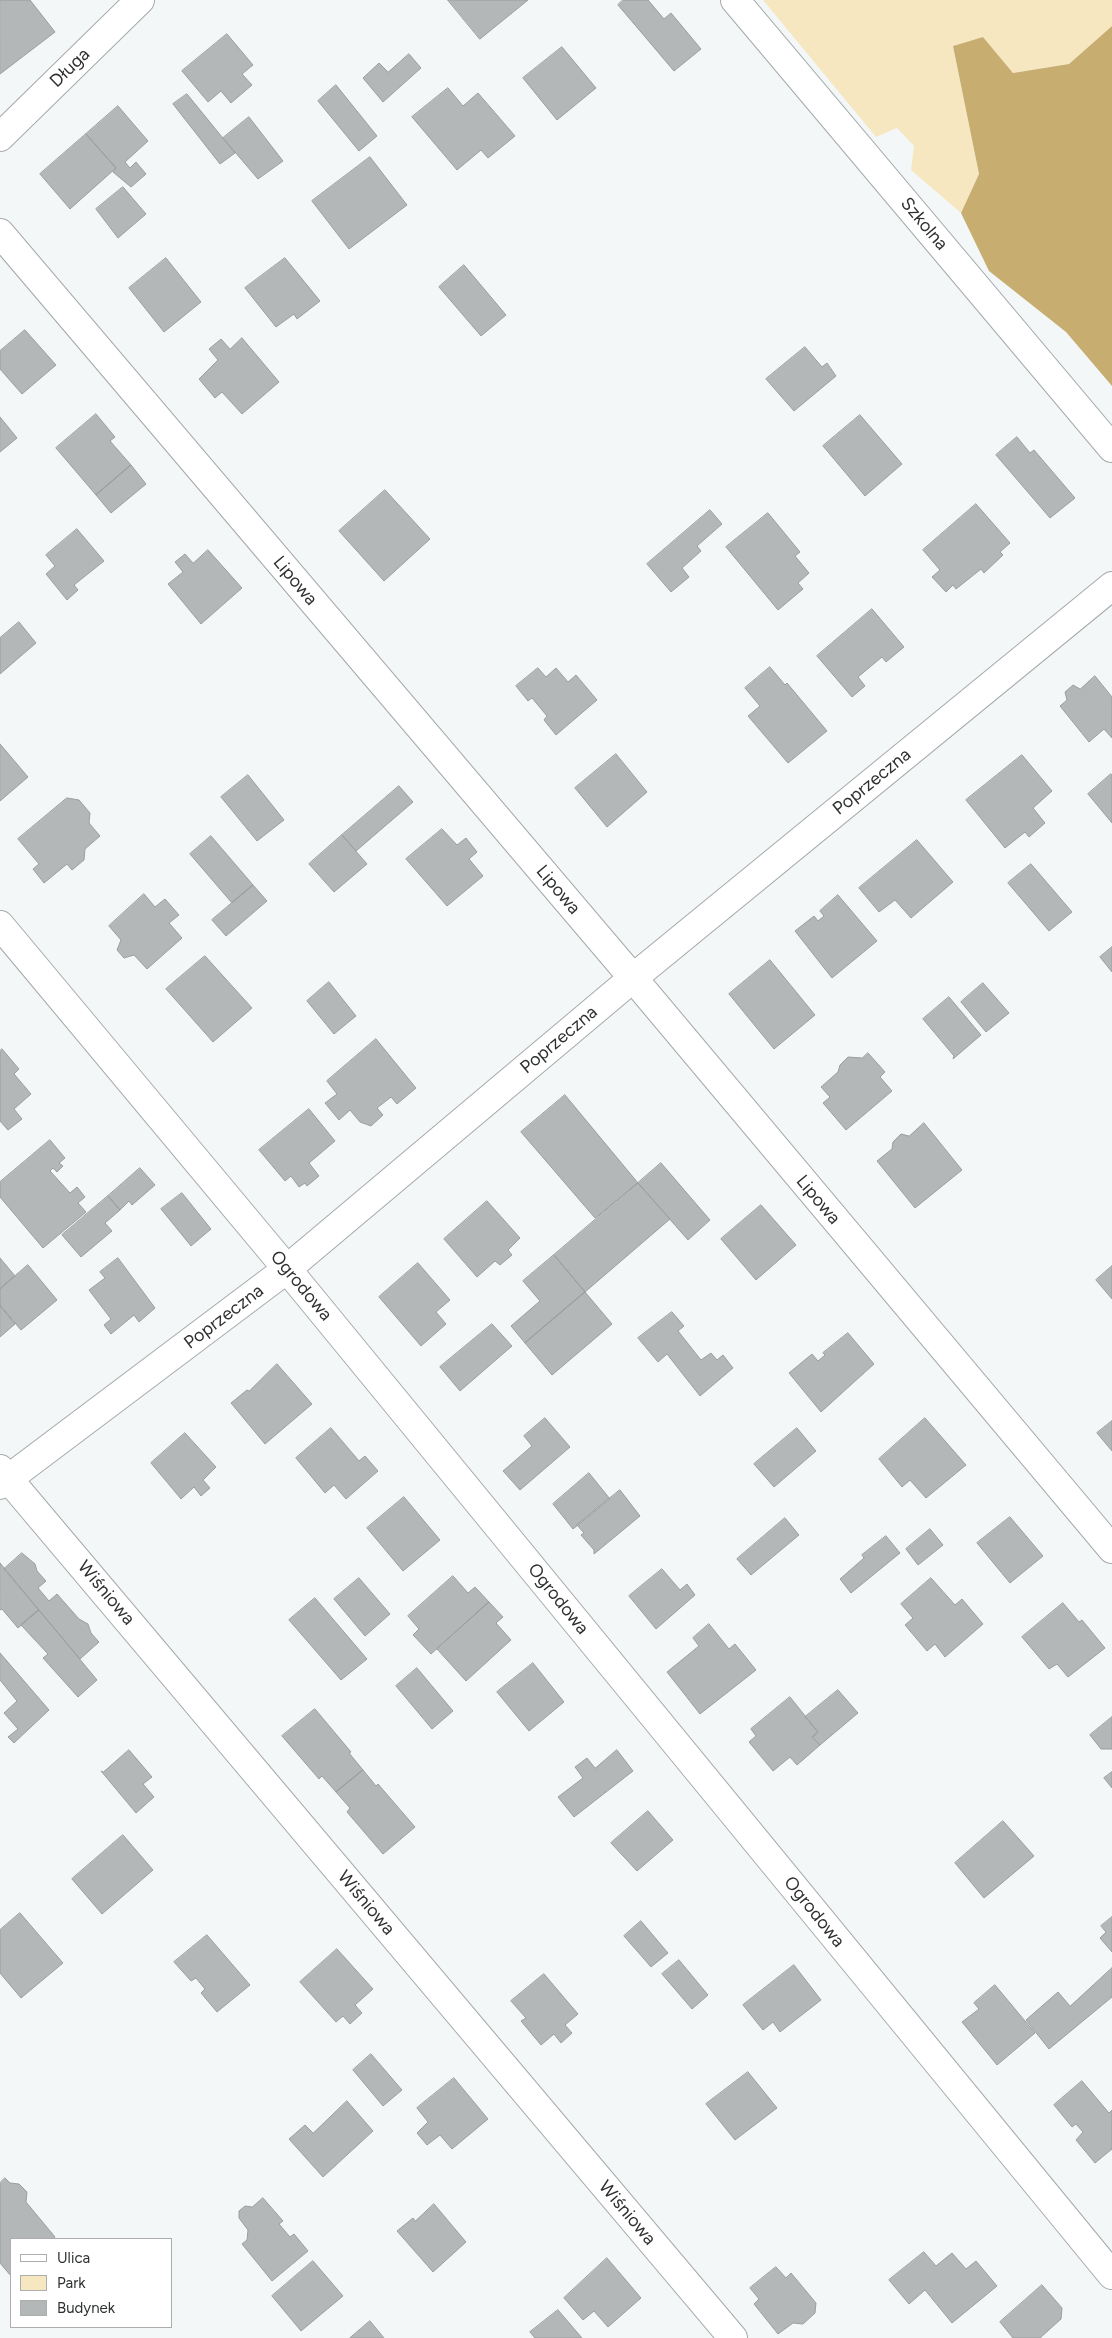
<!DOCTYPE html>
<meta charset="utf-8">
<style>
body{margin:0}
#map{position:relative;width:1112px;height:2338px;overflow:hidden;background:#f3f7f8;font-family:Figtree,sans-serif}
canvas{display:block}
.legend{position:absolute;left:10px;top:2238px;width:162px;height:90px;box-sizing:border-box;background:#fff;border:1px solid #acadad;margin:0;padding:6px 9px;list-style:none;font-size:15px;color:#2f3131}
.legend li{display:flex;align-items:center;gap:10px;height:25px}
.legend b{width:25px;border:1px solid #acadad}
</style>
<div id="map">
<canvas width="1112" height="2338"></canvas>
<ul class="legend">
<li><b style="height:6px;background:#fff"></b>Ulica</li>
<li><b style="height:14px;background:#f7e7c1"></b>Park</li>
<li><b style="height:14px;background:#b3b7b8"></b>Budynek</li>
</ul>
</div>
<script>
const c = document.querySelector('canvas').getContext('2d');
c.lineJoin = 'round';
function paint(path, color) {
  c.fillStyle = color;
  c.fill(path, 'evenodd');
}
function trace(path, color, width, dash) {
  c.strokeStyle = color;
  c.lineWidth = width;
  c.lineCap = dash ? 'butt' : 'round';
  c.setLineDash(dash || []);
  c.stroke(path);
}
function drawText(font, color, halo, rows, align = 'center') {
  c.font = font + ' Figtree,sans-serif';
  c.lineWidth = 5;
  c.setLineDash([]);
  c.textBaseline = 'middle';
  c.strokeStyle = halo;
  c.fillStyle = color;
  for (const [text, x, y, turn = 0] of rows) {
    c.save();
    c.translate(x, y);
    c.rotate((+turn || 0) * Math.PI / 180);
    c.textAlign = isNaN(turn) ? turn : align;
    if (halo) c.strokeText(text, 0, 0);
    c.fillText(text, 0, 0);
    c.restore();
  }
}
paint(new Path2D(`
 M 763,0 L 1112,0 L 1112,26 L 1069,64 L 1013,73 L 983,37 L 953,46 L 979,174 L 961,213 L 911,170 L 914,146 L 897,128 L 876,137 Z`), '#f7e7c1');
paint(new Path2D(`
 M 1112,26 L 1112,386 L 1066,332 L 989,271 L 961,213 L 979,174 L 953,46 L 983,37 L 1013,73 L 1069,64 Z`), '#c7ae70');
const building = new Path2D(`
 M 0,0 L 30,0 L 55,32 L 0,74 Z
 M 448,0 L 528,0 L 480,39 Z
 M 623,0 L 648,0 L 664,19 L 671,13 L 701,49 L 674,71 L 618,5 Z
 M 227,34 L 253,65 L 242,74 L 252,85 L 231,103 L 221,91 L 208,102 L 182,71 Z
 M 562,47 L 596,88 L 557,120 L 523,78 Z
 M 409,54 L 421,68 L 383,102 L 363,78 L 379,63 L 388,72 Z
 M 336,85 L 377,136 L 359,151 L 318,101 Z
 M 448,88 L 463,106 L 478,93 L 515,136 L 488,158 L 481,150 L 457,170 L 412,117 Z
 M 187,94 L 235,153 L 220,164 L 173,104 Z
 M 118,106 L 148,141 L 125,162 L 130,168 L 136,162 L 146,174 L 131,187 L 113,172 L 116,168 L 86,134 Z
 M 249,117 L 283,161 L 258,179 L 223,138 Z
 M 86,134 L 116,168 L 70,209 L 40,174 Z
 M 370,157 L 407,205 L 349,249 L 312,201 Z
 M 123,187 L 146,214 L 118,238 L 96,209 Z
 M 166,258 L 201,302 L 164,332 L 129,288 Z
 M 285,258 L 320,301 L 297,319 L 294,314 L 276,327 L 245,288 Z
 M 464,265 L 506,315 L 481,336 L 439,287 Z
 M 25,330 L 56,365 L 22,394 L 0,369 L 0,351 Z
 M 242,338 L 279,382 L 242,414 L 222,392 L 215,398 L 199,379 L 218,360 L 209,349 L 221,339 L 230,349 Z
 M 805,347 L 822,367 L 827,363 L 836,376 L 794,411 L 766,379 Z
 M 96,414 L 115,437 L 110,441 L 131,465 L 96,495 L 56,448 Z
 M 860,415 L 902,464 L 865,496 L 823,446 Z
 M 0,417 L 17,438 L 0,452 Z
 M 1017,437 L 1030,453 L 1034,450 L 1075,498 L 1050,518 L 996,455 Z
 M 131,465 L 146,484 L 111,513 L 96,495 Z
 M 385,490 L 430,539 L 384,581 L 339,531 Z
 M 976,504 L 1010,543 L 1000,552 L 1003,555 L 984,573 L 981,569 L 956,589 L 953,585 L 946,592 L 932,577 L 940,570 L 923,550 Z
 M 710,510 L 722,524 L 697,546 L 701,551 L 682,568 L 689,577 L 671,592 L 647,564 Z
 M 768,513 L 800,552 L 795,556 L 809,573 L 798,583 L 803,589 L 778,610 L 726,547 Z
 M 77,529 L 104,561 L 74,585 L 78,590 L 67,600 L 46,574 L 55,566 L 46,555 Z
 M 208,550 L 242,588 L 201,624 L 168,584 L 183,572 L 175,562 L 185,554 L 193,563 Z
 M 872,609 L 904,647 L 886,662 L 882,657 L 858,677 L 865,686 L 852,697 L 817,656 Z
 M 19,622 L 36,643 L 0,674 L 0,638 Z
 M 770,667 L 785,685 L 787,683 L 827,731 L 788,763 L 748,716 L 760,706 L 745,688 Z
 M 538,668 L 546,677 L 556,668 L 568,682 L 576,675 L 597,700 L 556,735 L 544,720 L 547,716 L 532,698 L 528,701 L 516,686 Z
 M 1095,676 L 1112,697 L 1112,738 L 1104,729 L 1089,742 L 1060,706 L 1067,700 L 1065,692 L 1073,685 L 1080,689 Z
 M 0,744 L 28,777 L 0,801 Z
 M 616,754 L 647,792 L 607,827 L 575,788 Z
 M 1022,755 L 1052,791 L 1033,808 L 1045,823 L 1029,837 L 1025,832 L 1005,848 L 966,800 Z
 M 1111,774 L 1112,775 L 1112,823 L 1088,794 Z
 M 248,775 L 284,820 L 257,841 L 221,797 Z
 M 399,786 L 413,802 L 356,851 L 342,835 Z
 M 67,798 L 79,800 L 90,813 L 89,823 L 100,836 L 85,849 L 84,860 L 72,870 L 67,864 L 44,883 L 33,869 L 39,864 L 18,839 Z
 M 442,829 L 457,845 L 466,838 L 477,852 L 469,859 L 483,876 L 447,906 L 406,859 Z
 M 342,835 L 367,864 L 334,892 L 309,864 Z
 M 211,836 L 253,885 L 232,903 L 190,854 Z
 M 917,840 L 953,882 L 911,918 L 895,900 L 879,912 L 859,888 Z
 M 1031,864 L 1072,912 L 1049,931 L 1008,883 Z
 M 253,885 L 267,901 L 226,936 L 212,920 Z
 M 144,894 L 155,907 L 165,899 L 179,915 L 169,923 L 182,938 L 147,969 L 134,955 L 124,958 L 117,950 L 121,940 L 109,926 Z
 M 838,895 L 877,941 L 832,978 L 795,931 L 814,916 L 818,921 L 824,916 L 820,911 Z
 M 1112,947 L 1112,972 L 1100,957 Z
 M 205,956 L 252,1008 L 213,1042 L 166,989 Z
 M 770,960 L 815,1015 L 774,1049 L 729,994 Z
 M 329,982 L 356,1016 L 334,1034 L 307,1001 Z
 M 983,983 L 1009,1013 L 986,1032 L 961,1002 Z
 M 949,997 L 981,1035 L 953,1059 L 954,1056 L 923,1019 Z
 M 376,1039 L 416,1088 L 397,1104 L 391,1097 L 377,1108 L 383,1115 L 371,1126 L 360,1122 L 350,1110 L 339,1120 L 325,1103 L 337,1094 L 327,1081 Z
 M 2,1049 L 19,1069 L 14,1074 L 31,1094 L 14,1109 L 22,1119 L 8,1130 L 0,1121 L 0,1051 Z
 M 868,1053 L 885,1072 L 880,1077 L 892,1091 L 846,1130 L 823,1103 L 830,1097 L 821,1087 L 838,1072 L 840,1065 L 848,1057 L 862,1058 Z
 M 565,1095 L 638,1183 L 595,1218 L 521,1132 Z
 M 309,1109 L 335,1141 L 309,1163 L 319,1176 L 307,1186 L 305,1183 L 299,1187 L 291,1176 L 285,1181 L 259,1150 Z
 M 924,1123 L 962,1170 L 915,1208 L 877,1161 L 892,1149 L 893,1142 L 901,1134 L 909,1136 Z
 M 50,1140 L 65,1158 L 59,1163 L 63,1166 L 57,1172 L 53,1168 L 50,1171 L 70,1193 L 77,1187 L 85,1197 L 78,1203 L 86,1212 L 43,1248 L 0,1197 L 0,1182 Z
 M 661,1163 L 710,1220 L 688,1240 L 638,1183 Z
 M 140,1168 L 155,1185 L 132,1205 L 129,1201 L 120,1210 L 108,1196 Z
 M 638,1183 L 670,1219 L 585,1292 L 554,1255 Z
 M 182,1193 L 211,1229 L 191,1246 L 161,1209 Z
 M 108,1196 L 120,1210 L 105,1223 L 112,1231 L 81,1257 L 62,1235 Z
 M 487,1201 L 520,1238 L 508,1250 L 512,1255 L 500,1265 L 495,1261 L 477,1277 L 444,1239 Z
 M 761,1205 L 796,1245 L 756,1280 L 721,1239 Z
 M 554,1255 L 585,1292 L 525,1343 L 511,1326 L 540,1301 L 523,1281 Z
 M 0,1258 L 15,1276 L 0,1289 Z
 M 118,1258 L 155,1308 L 139,1322 L 134,1315 L 111,1334 L 104,1325 L 111,1319 L 89,1290 L 105,1278 L 100,1272 Z
 M 418,1263 L 450,1300 L 436,1312 L 446,1324 L 421,1346 L 379,1297 Z
 M 28,1265 L 57,1300 L 21,1330 L 0,1305 L 0,1289 Z
 M 1112,1266 L 1112,1299 L 1096,1280 Z
 M 585,1292 L 612,1324 L 552,1375 L 525,1343 Z
 M 0,1306 L 15,1324 L 0,1337 Z
 M 672,1312 L 684,1326 L 678,1331 L 701,1360 L 711,1353 L 717,1360 L 723,1355 L 733,1368 L 700,1396 L 667,1354 L 658,1362 L 638,1338 Z
 M 492,1324 L 512,1346 L 460,1391 L 440,1367 Z
 M 848,1333 L 874,1364 L 821,1412 L 789,1373 L 812,1354 L 818,1361 L 825,1355 L 823,1353 Z
 M 277,1364 L 312,1404 L 265,1444 L 231,1403 L 247,1390 L 249,1391 Z
 M 545,1418 L 570,1447 L 520,1490 L 503,1471 L 532,1446 L 524,1436 Z
 M 925,1418 L 966,1465 L 926,1498 L 910,1480 L 902,1487 L 879,1459 Z
 M 1112,1421 L 1112,1451 L 1097,1433 Z
 M 331,1428 L 359,1461 L 365,1456 L 378,1471 L 346,1499 L 334,1485 L 325,1493 L 296,1458 Z
 M 797,1428 L 816,1451 L 774,1487 L 754,1464 Z
 M 185,1433 L 216,1467 L 203,1480 L 210,1488 L 201,1496 L 194,1487 L 181,1499 L 151,1463 Z
 M 589,1473 L 610,1499 L 573,1529 L 553,1504 Z
 M 620,1490 L 640,1516 L 594,1554 L 594,1550 L 581,1535 L 584,1533 L 577,1525 Z
 M 404,1497 L 440,1540 L 403,1571 L 367,1528 Z
 M 1010,1517 L 1043,1556 L 1010,1583 L 977,1543 Z
 M 785,1518 L 799,1535 L 751,1575 L 737,1559 Z
 M 930,1529 L 943,1545 L 918,1565 L 906,1549 Z
 M 886,1536 L 900,1553 L 851,1593 L 840,1579 L 864,1558 L 862,1555 Z
 M 22,1553 L 35,1564 L 37,1571 L 46,1581 L 38,1588 L 49,1601 L 57,1594 L 79,1619 L 88,1624 L 91,1633 L 99,1642 L 80,1659 L 4,1569 Z
 M 0,1563 L 39,1610 L 18,1628 L 2,1609 L 0,1610 Z
 M 662,1569 L 680,1590 L 687,1584 L 695,1595 L 656,1629 L 629,1596 Z
 M 453,1576 L 468,1593 L 475,1587 L 489,1602 L 431,1654 L 413,1635 L 419,1629 L 408,1616 Z
 M 359,1578 L 390,1614 L 365,1636 L 334,1599 Z
 M 931,1578 L 955,1605 L 962,1599 L 983,1624 L 945,1657 L 935,1644 L 927,1651 L 905,1625 L 913,1618 L 901,1604 Z
 M 315,1598 L 367,1659 L 341,1680 L 289,1620 Z
 M 489,1602 L 503,1617 L 496,1623 L 511,1640 L 466,1681 L 437,1649 Z
 M 1063,1603 L 1079,1622 L 1082,1620 L 1105,1648 L 1068,1677 L 1057,1664 L 1049,1669 L 1022,1637 Z
 M 39,1610 L 97,1680 L 78,1697 L 43,1658 L 48,1654 L 21,1625 Z
 M 709,1624 L 729,1649 L 735,1644 L 756,1670 L 700,1714 L 667,1672 L 699,1646 L 693,1638 Z
 M 0,1653 L 49,1710 L 14,1743 L 8,1737 L 18,1729 L 4,1713 L 17,1701 L 0,1680 Z
 M 533,1663 L 564,1702 L 529,1731 L 497,1692 Z
 M 417,1668 L 453,1711 L 432,1729 L 396,1686 Z
 M 838,1690 L 858,1713 L 820,1745 L 812,1737 L 818,1732 L 805,1717 Z
 M 790,1697 L 818,1732 L 812,1737 L 820,1745 L 797,1765 L 790,1757 L 773,1771 L 749,1742 L 756,1736 L 751,1729 Z
 M 315,1709 L 351,1752 L 349,1753 L 363,1770 L 336,1792 L 322,1776 L 319,1779 L 282,1736 Z
 M 1112,1717 L 1112,1749 L 1101,1749 L 1090,1735 Z
 M 129,1750 L 152,1777 L 143,1784 L 154,1797 L 136,1813 L 101,1771 L 103,1772 Z
 M 617,1750 L 633,1771 L 574,1817 L 558,1797 L 583,1778 L 575,1767 L 587,1758 L 595,1768 Z
 M 363,1770 L 376,1786 L 378,1784 L 415,1827 L 383,1854 L 347,1812 L 350,1808 L 336,1792 Z
 M 1112,1772 L 1112,1788 L 1104,1778 Z
 M 648,1811 L 673,1840 L 637,1871 L 611,1843 Z
 M 1003,1821 L 1034,1856 L 984,1898 L 955,1863 Z
 M 123,1835 L 153,1870 L 102,1914 L 72,1879 Z
 M 20,1913 L 63,1963 L 21,1998 L 0,1973 L 0,1930 Z
 M 1112,1917 L 1112,1952 L 1100,1938 L 1106,1932 L 1101,1926 Z
 M 641,1921 L 668,1953 L 651,1967 L 624,1936 Z
 M 207,1935 L 250,1985 L 217,2012 L 201,1993 L 205,1989 L 196,1978 L 191,1981 L 174,1962 Z
 M 337,1949 L 373,1989 L 355,2005 L 362,2013 L 350,2024 L 343,2016 L 336,2022 L 300,1982 Z
 M 679,1960 L 708,1995 L 692,2009 L 662,1974 Z
 M 794,1965 L 821,2000 L 780,2032 L 773,2022 L 763,2030 L 743,2005 Z
 M 1112,1968 L 1112,1997 L 1049,2049 L 1026,2020 L 1058,1992 L 1070,2006 Z
 M 544,1974 L 578,2014 L 565,2025 L 572,2033 L 561,2043 L 554,2034 L 541,2045 L 521,2021 L 526,2018 L 511,2001 Z
 M 995,1985 L 1035,2033 L 997,2065 L 962,2022 L 979,2009 L 974,2003 Z
 M 371,2054 L 402,2090 L 383,2106 L 353,2070 Z
 M 748,2072 L 777,2108 L 735,2140 L 706,2104 Z
 M 454,2078 L 488,2119 L 452,2149 L 440,2135 L 427,2145 L 417,2133 L 428,2122 L 417,2108 Z
 M 1082,2081 L 1109,2113 L 1112,2110 L 1112,2149 L 1095,2163 L 1076,2140 L 1083,2132 L 1076,2124 L 1072,2127 L 1054,2105 Z
 M 347,2101 L 373,2131 L 323,2177 L 289,2139 L 305,2125 L 313,2133 Z
 M 5,2178 L 10,2183 L 19,2184 L 27,2192 L 26,2202 L 55,2237 L 53,2239 L 11,2239 L 11,2276 L 0,2263 L 0,2183 Z
 M 263,2198 L 283,2221 L 279,2224 L 290,2237 L 294,2234 L 308,2251 L 272,2281 L 242,2244 L 247,2240 L 248,2230 L 239,2218 L 239,2211 L 245,2206 L 252,2207 Z
 M 434,2204 L 466,2242 L 433,2272 L 397,2231 L 413,2218 L 415,2221 Z
 M 924,2252 L 936,2266 L 952,2253 L 966,2269 L 976,2261 L 997,2286 L 952,2323 L 925,2290 L 909,2304 L 889,2280 Z
 M 607,2258 L 641,2298 L 608,2327 L 594,2311 L 583,2320 L 564,2298 Z
 M 313,2261 L 343,2296 L 301,2331 L 272,2296 Z
 M 776,2267 L 786,2278 L 791,2273 L 816,2303 L 815,2313 L 803,2324 L 793,2323 L 778,2334 L 754,2304 L 759,2299 L 750,2288 Z
 M 1042,2285 L 1062,2308 L 1061,2319 L 1040,2338 L 1013,2338 L 1000,2322 Z
 M 558,2310 L 582,2338 L 535,2338 L 530,2332 Z
 M 370,2321 L 384,2338 L 350,2338 Z`);
paint(building, '#b3b7b8');
trace(building, '#9a9e9f', 1);
const minor = new Path2D(`
 M 735,0 L 1112,448
 M 0,137 L 140,0
 M 0,233 L 633,978 L 1112,1549
 M 0,925 L 287,1269 L 1112,2275
 M 0,1469 L 733,2338
 M 0,1485 L 287,1269 L 633,978 L 1112,586`);
trace(minor, '#a6aaab', 30);
trace(minor, '#fff', 28);
drawText('18px', '#2f3131', '#fff', [
 ["Długa",70,68,-44],
 ["Szkolna",924,224,50],
 ["Lipowa",295,581,50],
 ["Poprzeczna",872,782,-39],
 ["Lipowa",558,890,50],
 ["Poprzeczna",559,1040,-40],
 ["Lipowa",818,1200,50],
 ["Ogrodowa",301,1286,50],
 ["Poprzeczna",224,1317,-37],
 ["Wiśniowa",106,1593,50],
 ["Ogrodowa",558,1599,51],
 ["Wiśniowa",366,1903,50],
 ["Ogrodowa",814,1912,51],
 ["Wiśniowa",627,2213,50]
]);
</script>
